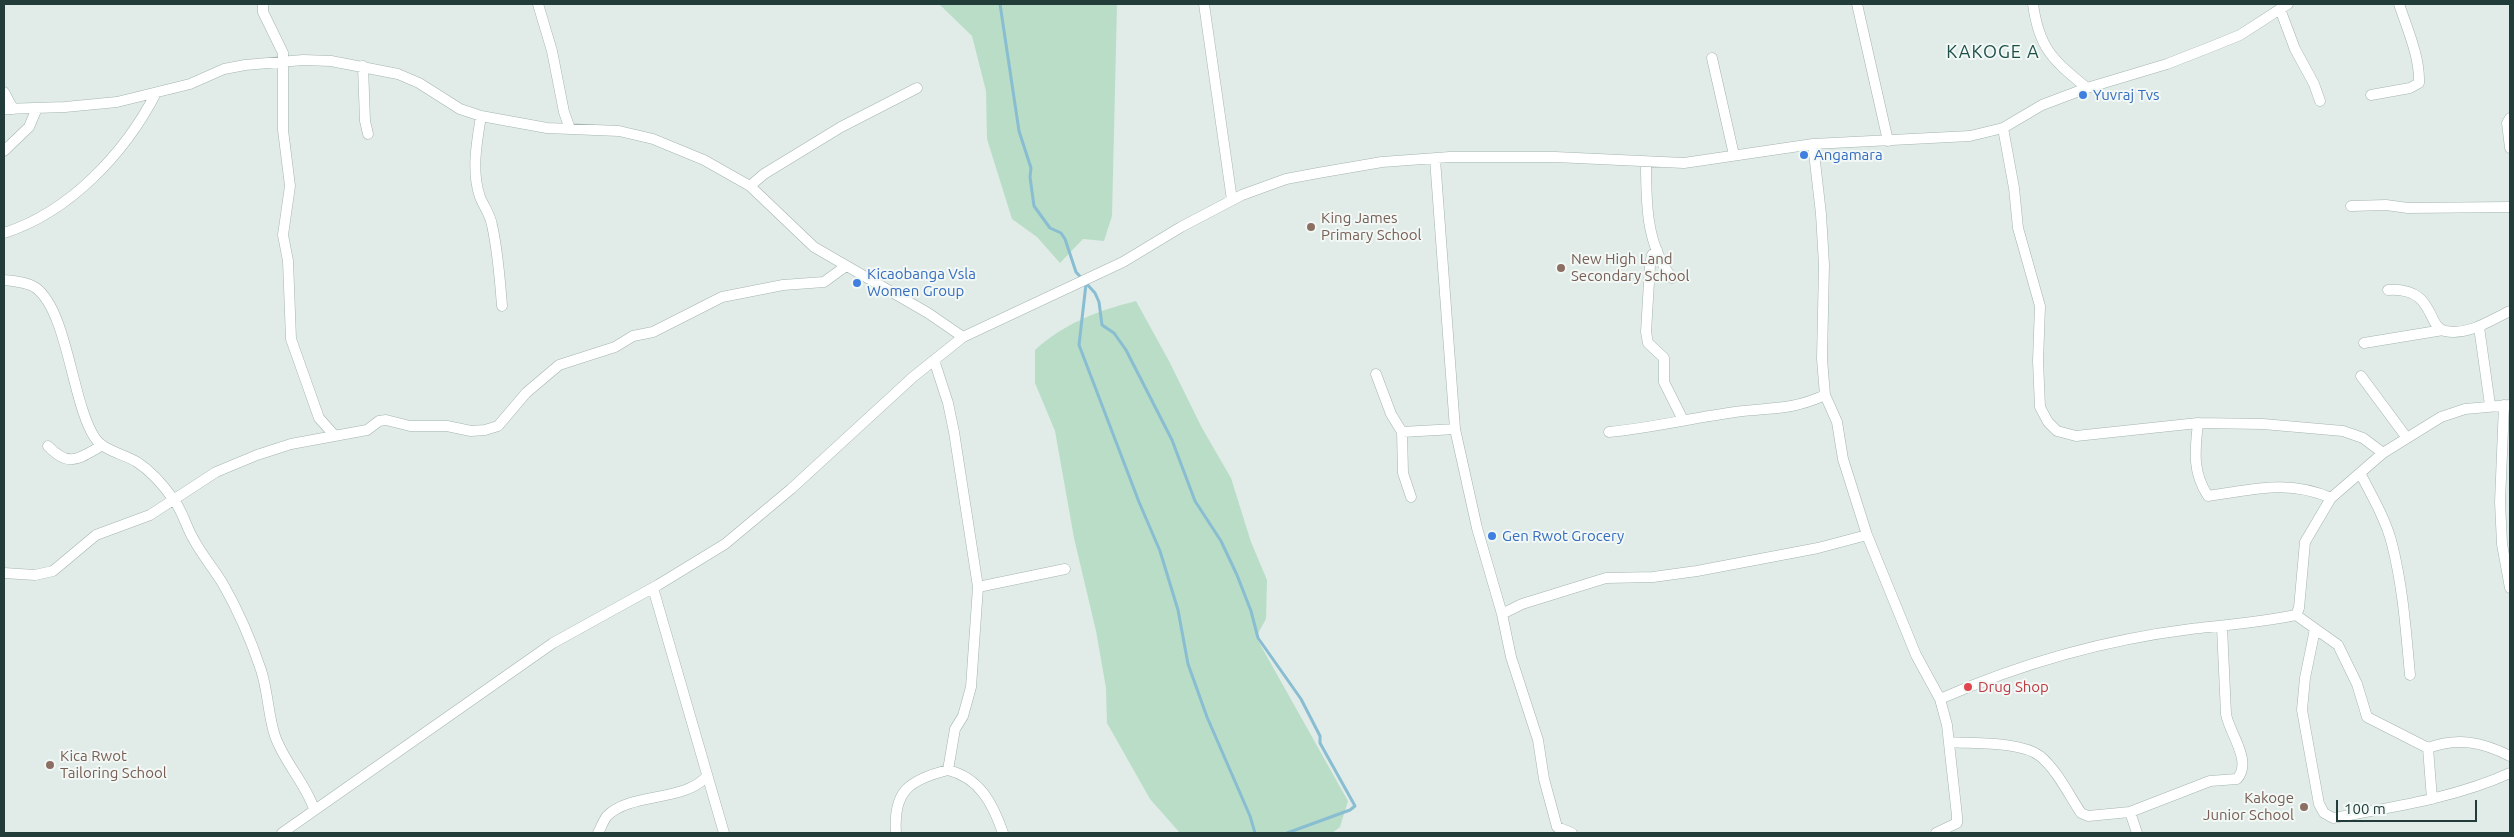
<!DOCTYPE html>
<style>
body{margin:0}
#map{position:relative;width:2514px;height:837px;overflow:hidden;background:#e1ece8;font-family:Ubuntu,sans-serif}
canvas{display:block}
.frame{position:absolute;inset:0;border:5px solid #213c39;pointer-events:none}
.scale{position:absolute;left:2336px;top:800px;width:141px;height:22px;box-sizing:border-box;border:2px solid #213c39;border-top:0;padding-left:6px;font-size:15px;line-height:18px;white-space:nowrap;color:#213c39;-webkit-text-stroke:4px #f2f8f6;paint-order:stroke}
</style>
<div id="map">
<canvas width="2514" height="837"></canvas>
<div class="frame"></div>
<div class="scale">100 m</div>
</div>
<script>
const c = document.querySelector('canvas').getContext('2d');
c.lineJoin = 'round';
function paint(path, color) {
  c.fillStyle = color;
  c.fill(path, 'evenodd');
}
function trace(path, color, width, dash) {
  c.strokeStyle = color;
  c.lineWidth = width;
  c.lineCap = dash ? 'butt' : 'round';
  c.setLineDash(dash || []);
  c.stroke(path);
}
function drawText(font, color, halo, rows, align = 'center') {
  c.font = font + ' Ubuntu,sans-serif';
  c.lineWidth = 4;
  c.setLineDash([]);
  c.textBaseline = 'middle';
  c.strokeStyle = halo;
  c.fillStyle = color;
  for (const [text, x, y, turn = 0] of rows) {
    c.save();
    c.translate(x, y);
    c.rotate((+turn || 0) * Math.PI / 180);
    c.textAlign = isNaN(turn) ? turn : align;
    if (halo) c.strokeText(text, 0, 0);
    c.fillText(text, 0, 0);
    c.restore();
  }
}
paint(new Path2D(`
 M 939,4 L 1117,4 L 1112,216 L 1104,241 L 1083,239 L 1060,263 L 1037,237 L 1012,219 L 987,139 L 986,91 L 972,36 Z
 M 1136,301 L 1169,361 L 1202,428 L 1231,478 L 1251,542 L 1267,580 L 1266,619 L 1256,637 L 1348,801 L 1340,827 L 1332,833 L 1180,833 L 1150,799 L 1107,723 L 1106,688 L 1096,631 L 1074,538 L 1055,431 L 1035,383 L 1035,350 C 1065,323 1097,311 1136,301 Z`), '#baddc8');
trace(new Path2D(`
 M 1000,4 L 1019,131 L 1031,168 L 1030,177 L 1034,206 L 1050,228 L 1061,233 L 1065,239 L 1076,272 L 1095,293 L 1099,302 L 1102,325 L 1114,333 L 1126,350 L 1172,440 L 1195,501 L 1221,541 L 1237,575 L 1251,611 L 1258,638 L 1301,699 L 1320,736 L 1320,743 L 1355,806 L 1350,810 L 1287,833
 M 1086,284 L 1079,345 L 1139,502 L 1160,551 L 1178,610 L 1188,664 L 1207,717 L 1250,816 L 1255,833`), '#89bdd1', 3);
const street = new Path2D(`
 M 263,4 L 263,12 L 283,53 L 283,130 L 290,186 L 283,235 L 288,261 L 291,339 L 319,418 L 335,436
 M 538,4 L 552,51 L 564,112 L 570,129
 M 1204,4 L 1232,200
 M 1857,4 L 1888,141
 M 2033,4 C 2039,49 2053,60 2087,88
 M 2280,9 L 2295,49 L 2314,84 L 2320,101
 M 1712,58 L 1734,155
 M 363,66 L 365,121 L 368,134
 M 4,92 L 13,109
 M 2371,95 L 2410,88 L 2419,83 C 2420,57 2407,28 2399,4
 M 4,109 L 65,107 L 117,102 L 190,84 L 224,69 L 245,65 L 303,60 L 331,61 L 398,74 L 419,83 L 460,109 L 481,116 L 547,128 L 619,131 L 653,139 L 704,160 L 750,186 L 814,247 L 928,313 L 963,337
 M 481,116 C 477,141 471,171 480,197 C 484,207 490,214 492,225 C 498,252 500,279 502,306
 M 2510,118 L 2507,123 L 2510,148
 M 2003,128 L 2014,188 L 2018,228 L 2040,306 L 2038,361 L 2040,407 L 2048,422 L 2057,431 L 2076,436 L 2198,423 L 2263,424 L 2343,431 L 2363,438 L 2383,453
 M 1813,144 L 1821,214 L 1824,265 L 1822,359 L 1825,395 L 1837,422 L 1843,459 L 1867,535 L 1916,655 L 1940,699
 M 4,151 L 29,127 L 37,108
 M 1435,159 L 1455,429 L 1477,528 L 1502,614 L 1511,657 L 1538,740 L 1544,779 L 1557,827 L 1572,833
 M 1646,162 C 1646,202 1646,245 1672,278
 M 750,186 L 764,174 L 841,127 L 917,88
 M 2351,206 L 2386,205 L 2408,208 L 2510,207
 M 4,233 C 70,212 125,153 156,93
 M 1657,250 L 1652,255 L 1650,265 L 1646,332 L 1648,343 L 1664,358 L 1664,382 L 1683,420
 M 4,280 C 14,281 28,282 36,288 C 68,312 72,404 95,438 C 104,451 124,454 137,462 C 151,471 164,486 174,500 C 183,512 186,527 194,540 C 202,555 214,569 223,584 C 239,612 251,640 261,670 C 268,691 268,715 275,736 C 284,762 306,784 314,809
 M 2388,290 C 2436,287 2426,327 2445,331 C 2468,336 2491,320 2510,311
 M 2479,327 L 2490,405
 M 2364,343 L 2443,330
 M 934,360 L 948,403 L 954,432 L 978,587 L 971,687 L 963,716 L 955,729 L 948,770 C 980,778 993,804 1003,833
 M 1376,374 L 1391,414 L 1402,432 L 1455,429
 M 2361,376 L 2407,438
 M 2504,405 L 2500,502 L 2502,544 L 2510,588
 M 2198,423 C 2195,450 2192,472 2208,496 C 2253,490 2287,479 2331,498
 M 1402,432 L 1403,473 L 1411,497
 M 1609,432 C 1651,428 1692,418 1735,412 C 1771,407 1790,411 1825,395
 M 48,446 C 69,468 78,459 101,446
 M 2360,473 C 2372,496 2386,520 2392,544 C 2403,587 2406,632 2410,675
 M 4,573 L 35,575 L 53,571 L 96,535 L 150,515 L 216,472 L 257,455 L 291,444 L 367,430 L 379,421 L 386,420 L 410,426 L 447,426 L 471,431 L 485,430 L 498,426 L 526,393 L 559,365 L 615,347 L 633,336 L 653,332 L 722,297 L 783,285 L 824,282 L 846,266
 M 978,587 L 1065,569
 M 653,588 L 724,833
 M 1502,614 L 1522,604 L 1606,578 L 1653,577 L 1697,571 L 1818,548 L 1867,535
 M 2296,615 L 2338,645 L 2357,684 L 2367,717 L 2428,748
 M 2315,629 L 2305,678 L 2302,710 L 2319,804 L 2324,813 L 2333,818 C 2393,807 2455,798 2510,773
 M 1949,742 C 1974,744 2020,741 2040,756 C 2057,770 2069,795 2081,813 L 2088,816 L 2130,812 L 2210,781 L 2237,779 C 2253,761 2229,733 2226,714 L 2222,627
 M 2432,799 L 2428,748 C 2458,737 2482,742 2510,756
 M 2130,812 L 2137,833
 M 282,833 L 553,643 L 658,585 L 725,544 L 791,489 L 913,377 L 963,337 L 1123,262 L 1181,227 L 1242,195 L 1286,179 L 1318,173 L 1382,162 L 1450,157 L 1555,157 L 1684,163 L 1813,144 L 1970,136 L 2003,128 L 2042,105 L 2087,88 L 2167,64 L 2213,46 L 2240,35 L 2288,4
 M 598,833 C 601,828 603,821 607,816 C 631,792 685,802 707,776
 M 896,833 C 893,792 908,780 948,770
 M 1936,833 L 1957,823 L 1957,816 L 1947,725 L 1940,699 C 2022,663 2102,640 2191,629 C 2227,625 2261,622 2296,615 L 2299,608 L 2305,542 L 2331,498 L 2383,453 L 2441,417 L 2465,409 L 2510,405`);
trace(street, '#a4b4b0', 11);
trace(street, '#fff', 10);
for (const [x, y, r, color] of [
 [2083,95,5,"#3f7fe0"],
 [1804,155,5,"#3f7fe0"],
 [1311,227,5,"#8d6e63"],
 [1561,268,5,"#8d6e63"],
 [857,283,5,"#3f7fe0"],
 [1492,536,5,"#3f7fe0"],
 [1968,687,5,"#e0444e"],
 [50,765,5,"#8d6e63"],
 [2304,807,5,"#8d6e63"]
]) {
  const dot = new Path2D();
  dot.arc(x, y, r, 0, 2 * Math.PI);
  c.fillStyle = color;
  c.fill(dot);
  trace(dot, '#f2f8f6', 2);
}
drawText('15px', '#366cbe', '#f2f8f6', [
 ["Yuvraj Tvs",2093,95],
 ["Angamara",1814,155],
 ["Kicaobanga Vsla",867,274],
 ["Women Group",867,291],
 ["Gen Rwot Grocery",1502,536]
], 'left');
drawText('15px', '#785e54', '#f2f8f6', [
 ["King James",1321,218],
 ["Primary School",1321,235],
 ["New High Land",1571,259],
 ["Secondary School",1571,276],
 ["Kica Rwot",60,756],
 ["Tailoring School",60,773],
 ["Kakoge",2294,798,"right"],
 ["Junior School",2294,815,"right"]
], 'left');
drawText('15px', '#be3a42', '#f2f8f6', [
 ["Drug Shop",1978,687]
], 'left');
c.letterSpacing = '1px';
drawText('18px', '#1d4f49', '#f2f8f6', [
 ["KAKOGE A",1993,52]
]);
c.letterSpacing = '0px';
</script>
